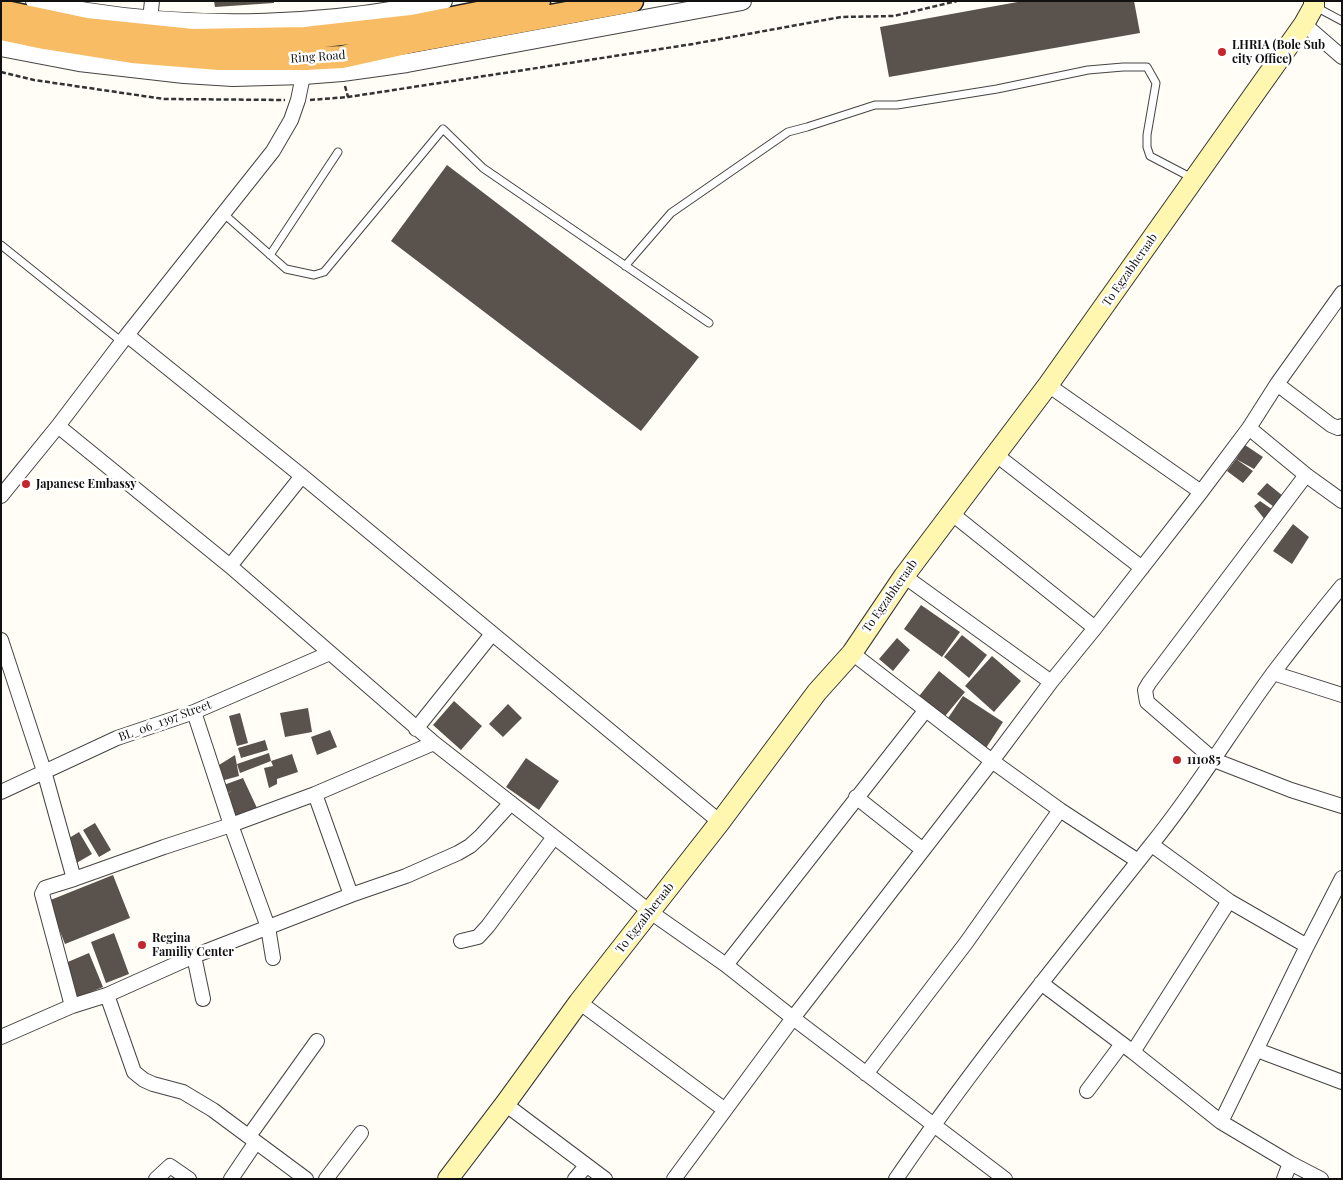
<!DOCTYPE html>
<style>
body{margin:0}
#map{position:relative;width:1343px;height:1180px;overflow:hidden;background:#fffdf5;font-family:"Playfair Display",serif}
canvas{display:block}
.frame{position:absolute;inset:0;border:2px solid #111;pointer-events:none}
</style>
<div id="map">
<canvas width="1343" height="1180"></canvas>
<div class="frame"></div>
</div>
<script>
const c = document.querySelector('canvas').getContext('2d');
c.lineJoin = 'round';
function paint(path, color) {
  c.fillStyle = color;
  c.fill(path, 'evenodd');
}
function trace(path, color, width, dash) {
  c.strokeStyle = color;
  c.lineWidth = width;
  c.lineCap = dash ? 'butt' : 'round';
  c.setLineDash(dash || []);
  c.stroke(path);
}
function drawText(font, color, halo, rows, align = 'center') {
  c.font = font + ' "Playfair Display",serif';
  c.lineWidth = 5;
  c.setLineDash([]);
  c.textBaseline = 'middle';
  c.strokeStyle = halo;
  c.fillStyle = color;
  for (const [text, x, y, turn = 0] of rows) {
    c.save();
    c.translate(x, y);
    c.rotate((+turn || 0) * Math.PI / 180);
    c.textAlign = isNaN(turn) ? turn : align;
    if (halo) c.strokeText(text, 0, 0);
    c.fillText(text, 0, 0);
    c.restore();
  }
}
paint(new Path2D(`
 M 214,1 L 274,1 L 274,3 L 215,7 Z
 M 1023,1 L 1134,1 L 1140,33 L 889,77 L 880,27 Z
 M 447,165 L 699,357 L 641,431 L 391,241 Z
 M 1245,445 L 1263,457 L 1254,469 L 1236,459 Z
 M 1236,459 L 1253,471 L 1243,483 L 1227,471 Z
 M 1267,483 L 1283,496 L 1274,507 L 1257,494 Z
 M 1260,501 L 1273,510 L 1266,521 L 1254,506 Z
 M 1293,524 L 1309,537 L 1292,564 L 1273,551 Z
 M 921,605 L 960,632 L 942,657 L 904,629 Z
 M 962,635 L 987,655 L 969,678 L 944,657 Z
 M 897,638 L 910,650 L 893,671 L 879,659 Z
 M 992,656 L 1021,681 L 994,712 L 965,686 Z
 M 939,671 L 965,692 L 941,721 L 916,700 Z
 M 963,696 L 1003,722 L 986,748 L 946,721 Z
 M 454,701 L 482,726 L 461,750 L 433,725 Z
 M 508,704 L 522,718 L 503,737 L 489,724 Z
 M 308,708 L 312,732 L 285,737 L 280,713 Z
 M 240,713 L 248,743 L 237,746 L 229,716 Z
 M 330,730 L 337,747 L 317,755 L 311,737 Z
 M 265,740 L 268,750 L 241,758 L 238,748 Z
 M 269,753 L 271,761 L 240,773 L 237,764 Z
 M 292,754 L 298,772 L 277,779 L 277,784 L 269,788 L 264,768 L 273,766 L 271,761 Z
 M 235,755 L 239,776 L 221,781 L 219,765 Z
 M 526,758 L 559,781 L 539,810 L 506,787 Z
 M 243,778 L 257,808 L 233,819 L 222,796 L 232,791 L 224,794 L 221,786 Z
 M 95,823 L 111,850 L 99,857 L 83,830 Z
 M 79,832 L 92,854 L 73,865 L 66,840 Z
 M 113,875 L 130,918 L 65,944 L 48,901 Z
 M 114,933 L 129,974 L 106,983 L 91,942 Z
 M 89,953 L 103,987 L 76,998 L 63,964 Z`), '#5a524d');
const service = new Path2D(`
 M 1314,6 L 1342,21
 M 224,214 L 286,269 L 314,275 L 324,272 L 443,129 L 483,168 L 709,323
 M 1,245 L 122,342
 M 270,255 L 338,152
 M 625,266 L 671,213 L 788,132 L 807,127 L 875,105 L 897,105 L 997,89 L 1088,70 L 1123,67 L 1147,67 L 1156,83 L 1147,135 L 1147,147 L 1150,156 L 1194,179`);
const minor = new Path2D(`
 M 150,19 L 152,1
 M 1304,24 L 1342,57
 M 127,335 L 273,151 L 291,120 L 298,100 L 305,66
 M 1277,384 L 1331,425 L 1338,428 L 1342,426
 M 1048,385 L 1201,492
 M 58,426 L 127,335 L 302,476 L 720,822
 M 1249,428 L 1306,475 L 1342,501
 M 995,454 L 1142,568
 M 1306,475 L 1149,683 L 1145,690 L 1147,702 L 1214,760 L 1291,790 L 1342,806
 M 1,496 L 58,426 L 230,566 L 434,743 L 649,911 L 726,965 L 793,1018 L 674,1179
 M 951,513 L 1095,628
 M 230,566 L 302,476
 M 904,576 L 1051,682
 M 1,640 L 44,771 L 74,879 L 164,847 L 231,825 L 315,794 L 434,743
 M 852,653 L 992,761 L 1060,810 L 1138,861
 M 1273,673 L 1342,695
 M 194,712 L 231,825 L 268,927 L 273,958
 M 416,729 L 492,634
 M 1,792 L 117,738 L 194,712 L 330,653
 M 315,794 L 351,895
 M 856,797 L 923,850
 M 461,941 L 478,937 L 488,926 L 554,837
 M 1307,946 L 1342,878
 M 194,956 L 203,999
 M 726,965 L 925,711
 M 1041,983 L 1133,1052 L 1221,1122 L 1307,946 L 1229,901 L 1152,845
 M 107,995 L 134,1072 L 144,1080 L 153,1084 L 183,1092 L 213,1110 L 306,1179
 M 579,1002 L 725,1110
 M 72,1006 L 42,894 L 45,888 L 74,879
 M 1,1037 L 72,1006 L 107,995 L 194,956 L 351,895 L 406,876 L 458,853 L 470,846 L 481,836 L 511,803
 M 1257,1050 L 1342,1082
 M 1133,1052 L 1229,901
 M 866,1074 L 966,943 L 1060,810
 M 1087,1091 L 1122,1044
 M 505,1104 L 605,1179
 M 1221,1122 L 1290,1163 L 1321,1179
 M 249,1136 L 317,1041
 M 156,1179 L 170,1166 L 189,1179
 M 231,1179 L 256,1142
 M 326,1179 L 361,1133
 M 575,1179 L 586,1166
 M 896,1179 C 975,1063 1064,955 1151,845 C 1196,790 1232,729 1274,672 C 1296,643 1319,614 1342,586
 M 1005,1179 L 793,1018 L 992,761 L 1051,682 L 1095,628 L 1201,492 L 1249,428 L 1277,384 L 1342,293
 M 1284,1179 L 1290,1163`);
const tertiary = new Path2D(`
 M 35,1 C 52,5 69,9 87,12 C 199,30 333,26 443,1
 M 1,47 L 79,62 L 184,74 L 233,77 L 304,75 L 342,72 L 407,63 L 742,1`);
const secondary = new Path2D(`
 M 448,1179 L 505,1104 L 579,1002 L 720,822 L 817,692 L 852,653 L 904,576 L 1048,385 L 1304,24 L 1314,6 L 1314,1`);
const trunk = new Path2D(`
 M 1,11 L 86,29 L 192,40 L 305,38 L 412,26 L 539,1
 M 1,29 L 44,38 L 132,52 L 219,59 L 306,59 L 342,57 L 410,42 L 632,1`);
trace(service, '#444', 9);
trace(minor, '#444', 16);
trace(tertiary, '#444', 20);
trace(secondary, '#333', 22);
trace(trunk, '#222', 25);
trace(new Path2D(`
 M 1,72 L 34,80 L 164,99 L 285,100
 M 345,86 L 348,97
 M 310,100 L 348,97 L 693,44 L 841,17 L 894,16 L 957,1`), '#333', 2.5, [5, 2.5]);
trace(service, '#fff', 7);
trace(minor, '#fff', 14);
trace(tertiary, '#fff', 18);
trace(secondary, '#fff6b0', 20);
trace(trunk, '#f7bc64', 22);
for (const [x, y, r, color] of [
 [1222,52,5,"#c4262e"],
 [26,484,5,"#c4262e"],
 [1177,760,5,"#c4262e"],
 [142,945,5,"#c4262e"]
]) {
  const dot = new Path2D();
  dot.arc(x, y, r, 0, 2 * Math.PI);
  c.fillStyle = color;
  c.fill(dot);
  trace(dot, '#fff', 2);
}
drawText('bold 12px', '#111', '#fff', [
 ["LHRIA (Bole Sub",1232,45],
 ["city Office)",1232,59],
 ["Japanese Embassy",36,484],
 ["111085",1187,760],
 ["Regina",152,938],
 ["Familiy Center",152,952]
], 'left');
drawText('12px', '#111', '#fff', [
 ["Ring Road",318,57,-4],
 ["To Egzabheraab",1130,270,-55],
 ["To Egzabheraab",890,596,-55],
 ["BL_06_1397 Street",165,721,-20],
 ["To Egzabheraab",645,918,-52]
]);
</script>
